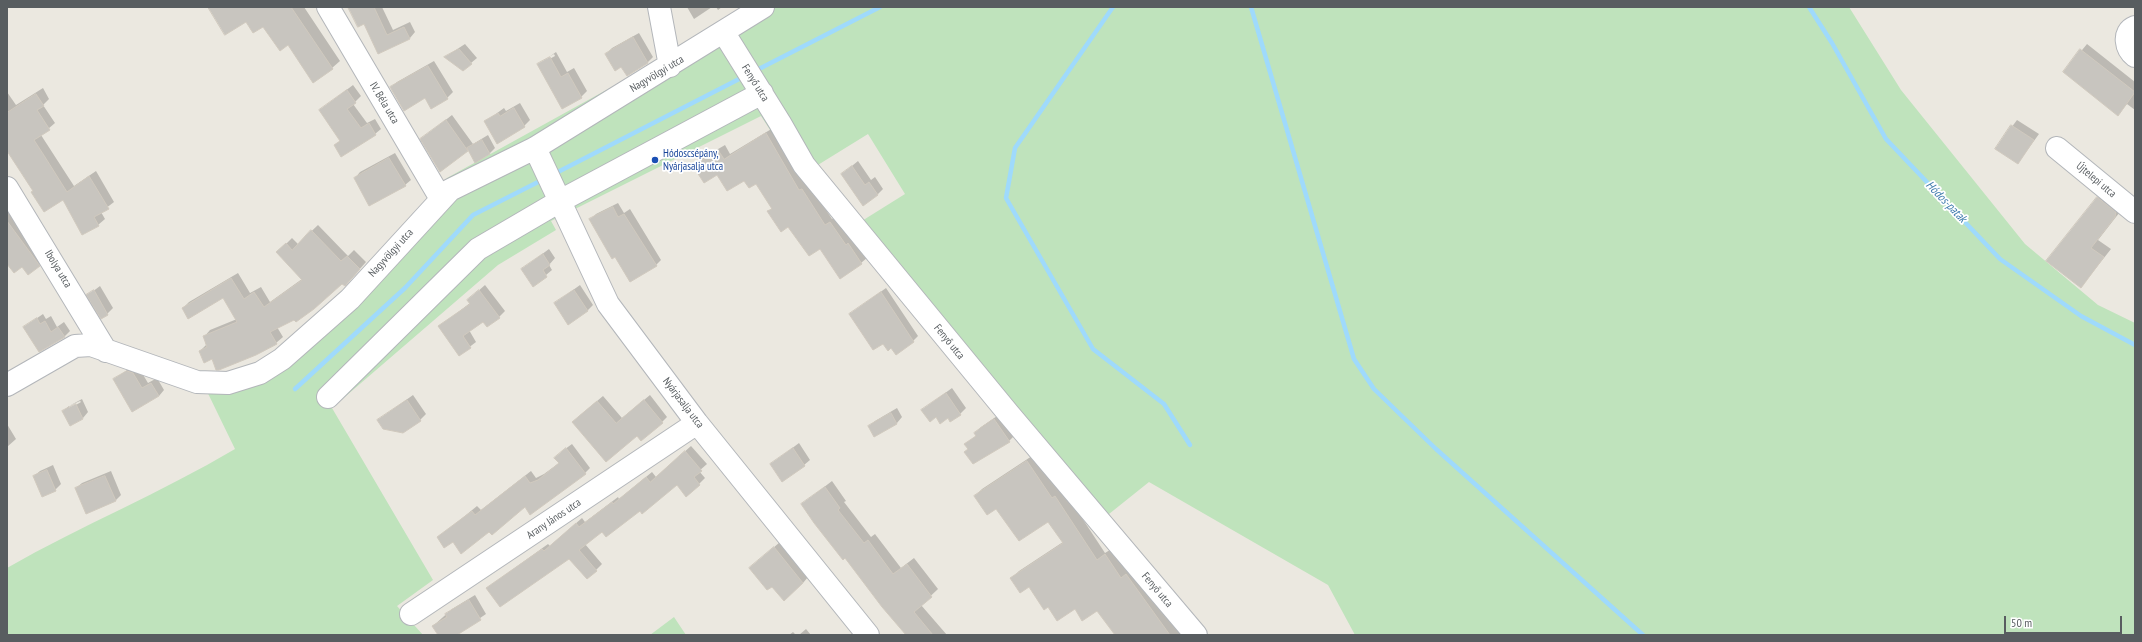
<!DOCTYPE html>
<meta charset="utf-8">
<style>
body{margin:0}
#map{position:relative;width:2142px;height:642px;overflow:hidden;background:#ebe8e0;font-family:"PT Sans Narrow",sans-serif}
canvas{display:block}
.frame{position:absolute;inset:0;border:8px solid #585d60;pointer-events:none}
.scale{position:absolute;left:2004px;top:616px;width:118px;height:18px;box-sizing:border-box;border:2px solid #585d60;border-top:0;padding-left:5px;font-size:12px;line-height:14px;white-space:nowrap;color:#585d60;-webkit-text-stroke:3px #fff;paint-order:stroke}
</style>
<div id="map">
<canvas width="2142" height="642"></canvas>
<div class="frame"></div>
<div class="scale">50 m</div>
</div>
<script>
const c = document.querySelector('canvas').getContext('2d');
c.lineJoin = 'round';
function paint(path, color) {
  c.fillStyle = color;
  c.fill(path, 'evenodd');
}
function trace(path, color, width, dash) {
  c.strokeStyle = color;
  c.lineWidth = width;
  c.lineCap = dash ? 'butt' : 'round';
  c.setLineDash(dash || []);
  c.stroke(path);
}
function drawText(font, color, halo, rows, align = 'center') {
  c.font = font + ' "PT Sans Narrow",sans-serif';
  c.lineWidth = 3.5;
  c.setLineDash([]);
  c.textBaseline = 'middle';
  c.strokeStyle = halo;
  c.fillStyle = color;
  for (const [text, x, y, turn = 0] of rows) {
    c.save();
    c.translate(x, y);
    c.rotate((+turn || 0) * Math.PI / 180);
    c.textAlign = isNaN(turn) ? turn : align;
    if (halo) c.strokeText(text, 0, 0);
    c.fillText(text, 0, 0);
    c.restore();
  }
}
paint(new Path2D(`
 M 742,7 L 1849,7 L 1901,90 L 2025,244 L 2098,305 L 2135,323 L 2135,635 L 1355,635 L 1328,585 L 1149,482 L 1094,526 L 849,229 L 905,194 L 868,134 L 800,176 L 761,116 L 551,221 L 556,230 L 498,265 L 332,408 L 433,580 L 397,606 L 423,635 L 7,635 L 7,568 C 82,525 161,493 235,449 L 200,377 L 224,375 L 266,359 L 334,302 L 447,178 L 657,62 Z
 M 674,617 L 686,635 L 650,635 Z`), '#bfe3bc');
paint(new Path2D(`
 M 210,7 L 304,7 L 340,61 L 332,68 L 288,44 L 263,25 Z
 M 349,7 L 382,7 L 393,30 L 410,22 L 415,32 L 410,38 L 379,53 L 364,23 Z
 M 687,7 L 712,7 L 694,19 Z
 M 716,7 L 722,7 L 718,10 Z
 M 639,33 L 653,57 L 647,63 L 622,65 L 606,54 L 612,48 Z
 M 465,44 L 477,58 L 471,63 L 445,57 Z
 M 2087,44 L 2135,82 L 2135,110 L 2127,104 L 2118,114 L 2064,72 Z
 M 556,52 L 567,72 L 574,68 L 587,91 L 581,97 L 538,65 ZM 554,54 L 555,56 L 544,62 L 544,60 Z
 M 434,61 L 453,92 L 447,98 L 425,97 L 391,87 L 397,82 Z
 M 353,85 L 361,96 L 353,104 L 367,123 L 375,119 L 381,129 L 375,134 L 335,145 L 341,140 L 320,110 Z
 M 43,88 L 49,99 L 43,105 L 55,123 L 41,135 L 74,186 L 96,171 L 114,202 L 101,212 L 105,219 L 98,225 L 63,198 L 34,191 L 7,148 L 7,92 L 16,105 Z
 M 520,103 L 530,120 L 524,126 L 485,122 L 504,108 L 506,111 Z
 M 452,115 L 473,144 L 488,135 L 495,148 L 489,154 L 469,149 L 440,170 L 421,139 Z
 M 2017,120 L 2039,134 L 2018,163 L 1996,148 Z
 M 773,128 L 832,219 L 837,216 L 868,257 L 861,263 L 820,247 L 769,211 L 772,208 L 757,182 L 718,174 L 695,166 L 701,159 L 725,145 L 730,154 Z
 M 395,153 L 411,180 L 405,185 L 355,178 L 360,172 Z
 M 858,161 L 871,180 L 875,177 L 883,189 L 877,195 L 842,174 Z
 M 2106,190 L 2123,208 L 2098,240 L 2111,249 L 2081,287 L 2098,198 Z
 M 618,203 L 624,213 L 630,209 L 661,260 L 656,265 L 615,256 L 590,220 L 596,214 Z
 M 7,204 L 46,258 L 39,265 L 22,266 L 7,261 Z
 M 318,225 L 348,256 L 354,250 L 366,262 L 351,279 L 342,282 L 295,318 L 277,327 L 283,337 L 276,343 L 212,358 L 200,351 L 206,345 L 204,337 L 210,330 L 237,319 L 223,297 L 183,308 L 189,302 L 238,273 L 250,293 L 261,287 L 270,302 L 302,279 L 284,246 L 292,238 L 298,244 Z
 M 549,249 L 555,258 L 549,265 L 552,270 L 534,285 L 522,269 Z
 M 485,285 L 505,311 L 499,317 L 483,321 L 469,330 L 476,342 L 459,355 L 440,326 L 470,303 L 468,300 Z
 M 580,285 L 593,305 L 587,311 L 555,303 Z
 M 100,286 L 113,308 L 107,314 L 88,295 Z
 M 886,288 L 918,336 L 913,341 L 892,347 L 883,342 L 850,314 Z
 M 43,314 L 46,319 L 51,316 L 57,327 L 64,322 L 70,331 L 64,337 L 24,327 Z
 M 133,366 L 139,368 L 148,383 L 157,378 L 164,390 L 159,396 L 114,379 Z
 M 952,388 L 966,408 L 960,414 L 948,417 L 936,416 L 922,410 Z
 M 413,395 L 426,414 L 420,420 L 403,432 L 378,420 Z
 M 650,395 L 667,417 L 662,422 L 637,434 L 578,417 L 603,396 L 622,418 Z
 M 82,399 L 88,412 L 83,418 L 70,424 L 63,411 L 69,406 ZM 80,401 L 81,402 L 69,409 L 69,406 Z
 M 897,408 L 902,417 L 897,423 L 875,436 L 869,426 L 875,421 Z
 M 1000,414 L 1015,435 L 1009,441 L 973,463 L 966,444 L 977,435 L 975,433 L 981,427 Z
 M 7,424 L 16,439 L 7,447 Z
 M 799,443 L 810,460 L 804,465 L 771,464 Z
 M 572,444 L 590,468 L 585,473 L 525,506 L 489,531 L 453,541 L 438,538 L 477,506 L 481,510 L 531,471 L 536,478 L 544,474 L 559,463 L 561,452 Z
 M 691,446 L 707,464 L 699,471 L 705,478 L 687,496 L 678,484 L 602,530 L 585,544 L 602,564 L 596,570 L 569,557 L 487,588 L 548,544 L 550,546 L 582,518 L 585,522 L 618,497 L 619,499 L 652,472 L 656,477 Z
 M 1035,454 L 1060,492 L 1063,489 L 1105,553 L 1113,548 L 1182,635 L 1122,635 L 1097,609 L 1048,606 L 1030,586 L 1012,578 L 1019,571 L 1063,542 L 1048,520 L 996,508 L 975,496 L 982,489 Z
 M 53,465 L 61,484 L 55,490 L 34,476 L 40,471 Z
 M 111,471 L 121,495 L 115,501 L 76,488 L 82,483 Z
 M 832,481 L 846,501 L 844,502 L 871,537 L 875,534 L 901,568 L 914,558 L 938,589 L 921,605 L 947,635 L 907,635 L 802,504 Z
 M 780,542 L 808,577 L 803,583 L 772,586 L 750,568 Z
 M 475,595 L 486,614 L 455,635 L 439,635 L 433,626 L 452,609 Z
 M 806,629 L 811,635 L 799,635 Z
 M 793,632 L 796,635 L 789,635 Z`), '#0003');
trace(new Path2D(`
 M 1113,7 L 1015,148 L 1006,198 L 1093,349 L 1164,404 L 1190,445
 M 1251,7 L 1354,359 L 1374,389 L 1436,449 L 1643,635
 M 1809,7 L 1832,43 L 1886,139 L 2000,259 L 2081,316 L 2135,345
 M 755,71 L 880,7
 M 554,174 L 743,77
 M 295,389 L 405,288 L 473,215 L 544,179`), '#9fdafc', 4.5);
const building = new Path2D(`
 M 208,7 L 291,7 L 333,69 L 313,83 L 288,45 L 280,51 L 263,27 L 253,33 L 246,22 L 225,35 Z
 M 348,7 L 374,7 L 387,35 L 404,27 L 410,39 L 378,54 L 364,24 L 358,27 Z
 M 633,37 L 648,63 L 627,76 L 621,67 L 615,71 L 605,54 Z
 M 459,49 L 472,64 L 463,71 L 444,57 Z
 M 2080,49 L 2135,92 L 2118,116 L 2063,72 Z
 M 550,57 L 561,77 L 568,73 L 582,98 L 562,109 L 537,64 Z
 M 428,66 L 448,99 L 431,109 L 425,98 L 404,111 L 390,87 Z
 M 347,90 L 356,103 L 347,109 L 361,128 L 369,123 L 376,135 L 341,157 L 334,145 L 340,141 L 319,110 Z
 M 36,94 L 44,106 L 37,110 L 50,130 L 34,140 L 45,157 L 67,192 L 89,176 L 109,209 L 94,217 L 99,226 L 82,235 L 63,200 L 44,212 L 31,192 L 33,191 L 7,151 L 7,113 Z
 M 514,108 L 525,127 L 497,144 L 484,121 L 498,113 L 500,116 Z
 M 446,120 L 468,151 L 440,172 L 420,139 Z
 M 2011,125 L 2034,140 L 2018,164 L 1995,149 Z
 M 766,133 L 799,190 L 802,189 L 825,225 L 830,222 L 846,245 L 848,243 L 862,264 L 840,279 L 820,249 L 809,256 L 788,227 L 781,232 L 767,211 L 772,209 L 756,184 L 749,188 L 744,181 L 727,191 L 717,175 L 704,183 L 693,166 L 718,150 L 724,159 Z
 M 482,140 L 490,154 L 475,163 L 467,148 Z
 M 389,158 L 406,186 L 369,206 L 354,178 Z
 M 852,166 L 865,185 L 869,182 L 878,195 L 863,206 L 841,174 Z
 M 2097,197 L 2116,212 L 2115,217 L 2091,248 L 2104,257 L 2081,288 L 2046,261 Z
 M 613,207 L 618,217 L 624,214 L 657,266 L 630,282 L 615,257 L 612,259 L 589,219 Z
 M 7,221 L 40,266 L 28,275 L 22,267 L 14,273 L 7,264 Z
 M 311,230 L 341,261 L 347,256 L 360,269 L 345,286 L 342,284 L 314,309 L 296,322 L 294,320 L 270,332 L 277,344 L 256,355 L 219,370 L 216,370 L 212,359 L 204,363 L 199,351 L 207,347 L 203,336 L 237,322 L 223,298 L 188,319 L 182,308 L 231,278 L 244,299 L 254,292 L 264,307 L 302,280 L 276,252 L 286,243 L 292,250 Z
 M 543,254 L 550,265 L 543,270 L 547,277 L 533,287 L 521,269 Z
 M 94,290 L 108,315 L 101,319 L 86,295 Z
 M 479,290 L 500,318 L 487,327 L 483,322 L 463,336 L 471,348 L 459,356 L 438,326 L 470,304 L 467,300 Z
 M 574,290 L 588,311 L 568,325 L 554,303 Z
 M 881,292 L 914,342 L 896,355 L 891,348 L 888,351 L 883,344 L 873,350 L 849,314 Z
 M 37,318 L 40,324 L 45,321 L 51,332 L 58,327 L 65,337 L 39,352 L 23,327 Z
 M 127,371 L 133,373 L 142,388 L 151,383 L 159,396 L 132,412 L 113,379 Z
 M 946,393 L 961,415 L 950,422 L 948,418 L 940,424 L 936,417 L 930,422 L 921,410 Z
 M 407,400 L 421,421 L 403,433 L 383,429 L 377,420 Z
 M 644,400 L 663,423 L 641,441 L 637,436 L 606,462 L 572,422 L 597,401 L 616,423 Z
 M 76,404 L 83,419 L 70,426 L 62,411 Z
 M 891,413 L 897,424 L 874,437 L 868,426 Z
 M 994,419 L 1010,442 L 973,464 L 964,452 L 968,449 L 964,444 L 976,436 L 974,433 Z
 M 566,448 L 586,474 L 530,515 L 525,507 L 492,535 L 489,532 L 461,554 L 453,542 L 444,548 L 437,537 L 472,511 L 475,515 L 525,476 L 530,483 L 538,480 L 559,463 L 554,458 Z
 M 793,448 L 805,466 L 782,482 L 770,464 Z
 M 685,451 L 702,471 L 694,477 L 700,485 L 686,497 L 677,485 L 642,514 L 640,511 L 606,537 L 602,532 L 579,550 L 597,571 L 587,579 L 569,559 L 500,607 L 486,588 L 542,549 L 544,551 L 576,523 L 579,527 L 612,502 L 613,504 L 646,477 L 650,482 Z
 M 1027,461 L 1052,498 L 1055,496 L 1097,560 L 1105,554 L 1121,578 L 1126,574 L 1170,635 L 1115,635 L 1097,611 L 1082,621 L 1075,609 L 1057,621 L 1048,607 L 1044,610 L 1029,587 L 1020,593 L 1010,578 L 1063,543 L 1048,522 L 1019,541 L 996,509 L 987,515 L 974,496 Z
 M 47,470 L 56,491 L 42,497 L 33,476 Z
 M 105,476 L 116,501 L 86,514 L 75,488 Z
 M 825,487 L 840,508 L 838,510 L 864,543 L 868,540 L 893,574 L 907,564 L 932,597 L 914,612 L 933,635 L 906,635 L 882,607 L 845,558 L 843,560 L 814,523 L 801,504 Z
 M 774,547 L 803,583 L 784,601 L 772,587 L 767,590 L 749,568 Z
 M 469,600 L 481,620 L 457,635 L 438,635 L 432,626 L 447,617 L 445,614 Z`);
paint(building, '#c8c5bf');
trace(building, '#d0c9be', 1);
const minor = new Path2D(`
 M 328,7 L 441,199
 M 659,7 L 670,66
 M 2135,27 C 2122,32 2126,49 2135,56
 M 724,33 L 780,123 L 804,165 L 1008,413 L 1196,635
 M 535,148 L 608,304 L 697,423 L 868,635
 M 2057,148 L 2135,212
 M 7,188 L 106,351
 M 7,385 L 75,346 L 91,345 L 197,382 L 228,383 L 260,373 L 282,359 L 350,299 L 450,190 L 535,148 L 763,7
 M 328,397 L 478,249 L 560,201 L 762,93
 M 411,614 L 697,423`);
trace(minor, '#b3b6ba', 24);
trace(minor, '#fff', 22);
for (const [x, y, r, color] of [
 [655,160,4,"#1a4fb4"]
]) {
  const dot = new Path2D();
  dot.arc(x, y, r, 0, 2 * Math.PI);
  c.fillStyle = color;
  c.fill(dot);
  trace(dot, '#fff', 1.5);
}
drawText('11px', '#585d60', '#fff', [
 ["Nagyvölgyi utca",657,74,-31],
 ["Fenyő utca",755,83,58],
 ["IV. Béla utca",384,103,59],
 ["Újtelepi utca",2096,180,40],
 ["Nagyvölgyi utca",391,253,-48],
 ["Ibolya utca",58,269,59],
 ["Fenyő utca",949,342,51],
 ["Nyárjasalja utca",683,403,53],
 ["Arany János utca",554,519,-34],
 ["Fenyő utca",1157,590,50]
]);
drawText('11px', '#164399', '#fff', [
 ["Hódoscsépány,",663,154],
 ["Nyárjasalja utca",663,167]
], 'left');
drawText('italic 12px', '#3e7bad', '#fff', [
 ["Hódos-patak",1946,202,46]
]);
</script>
